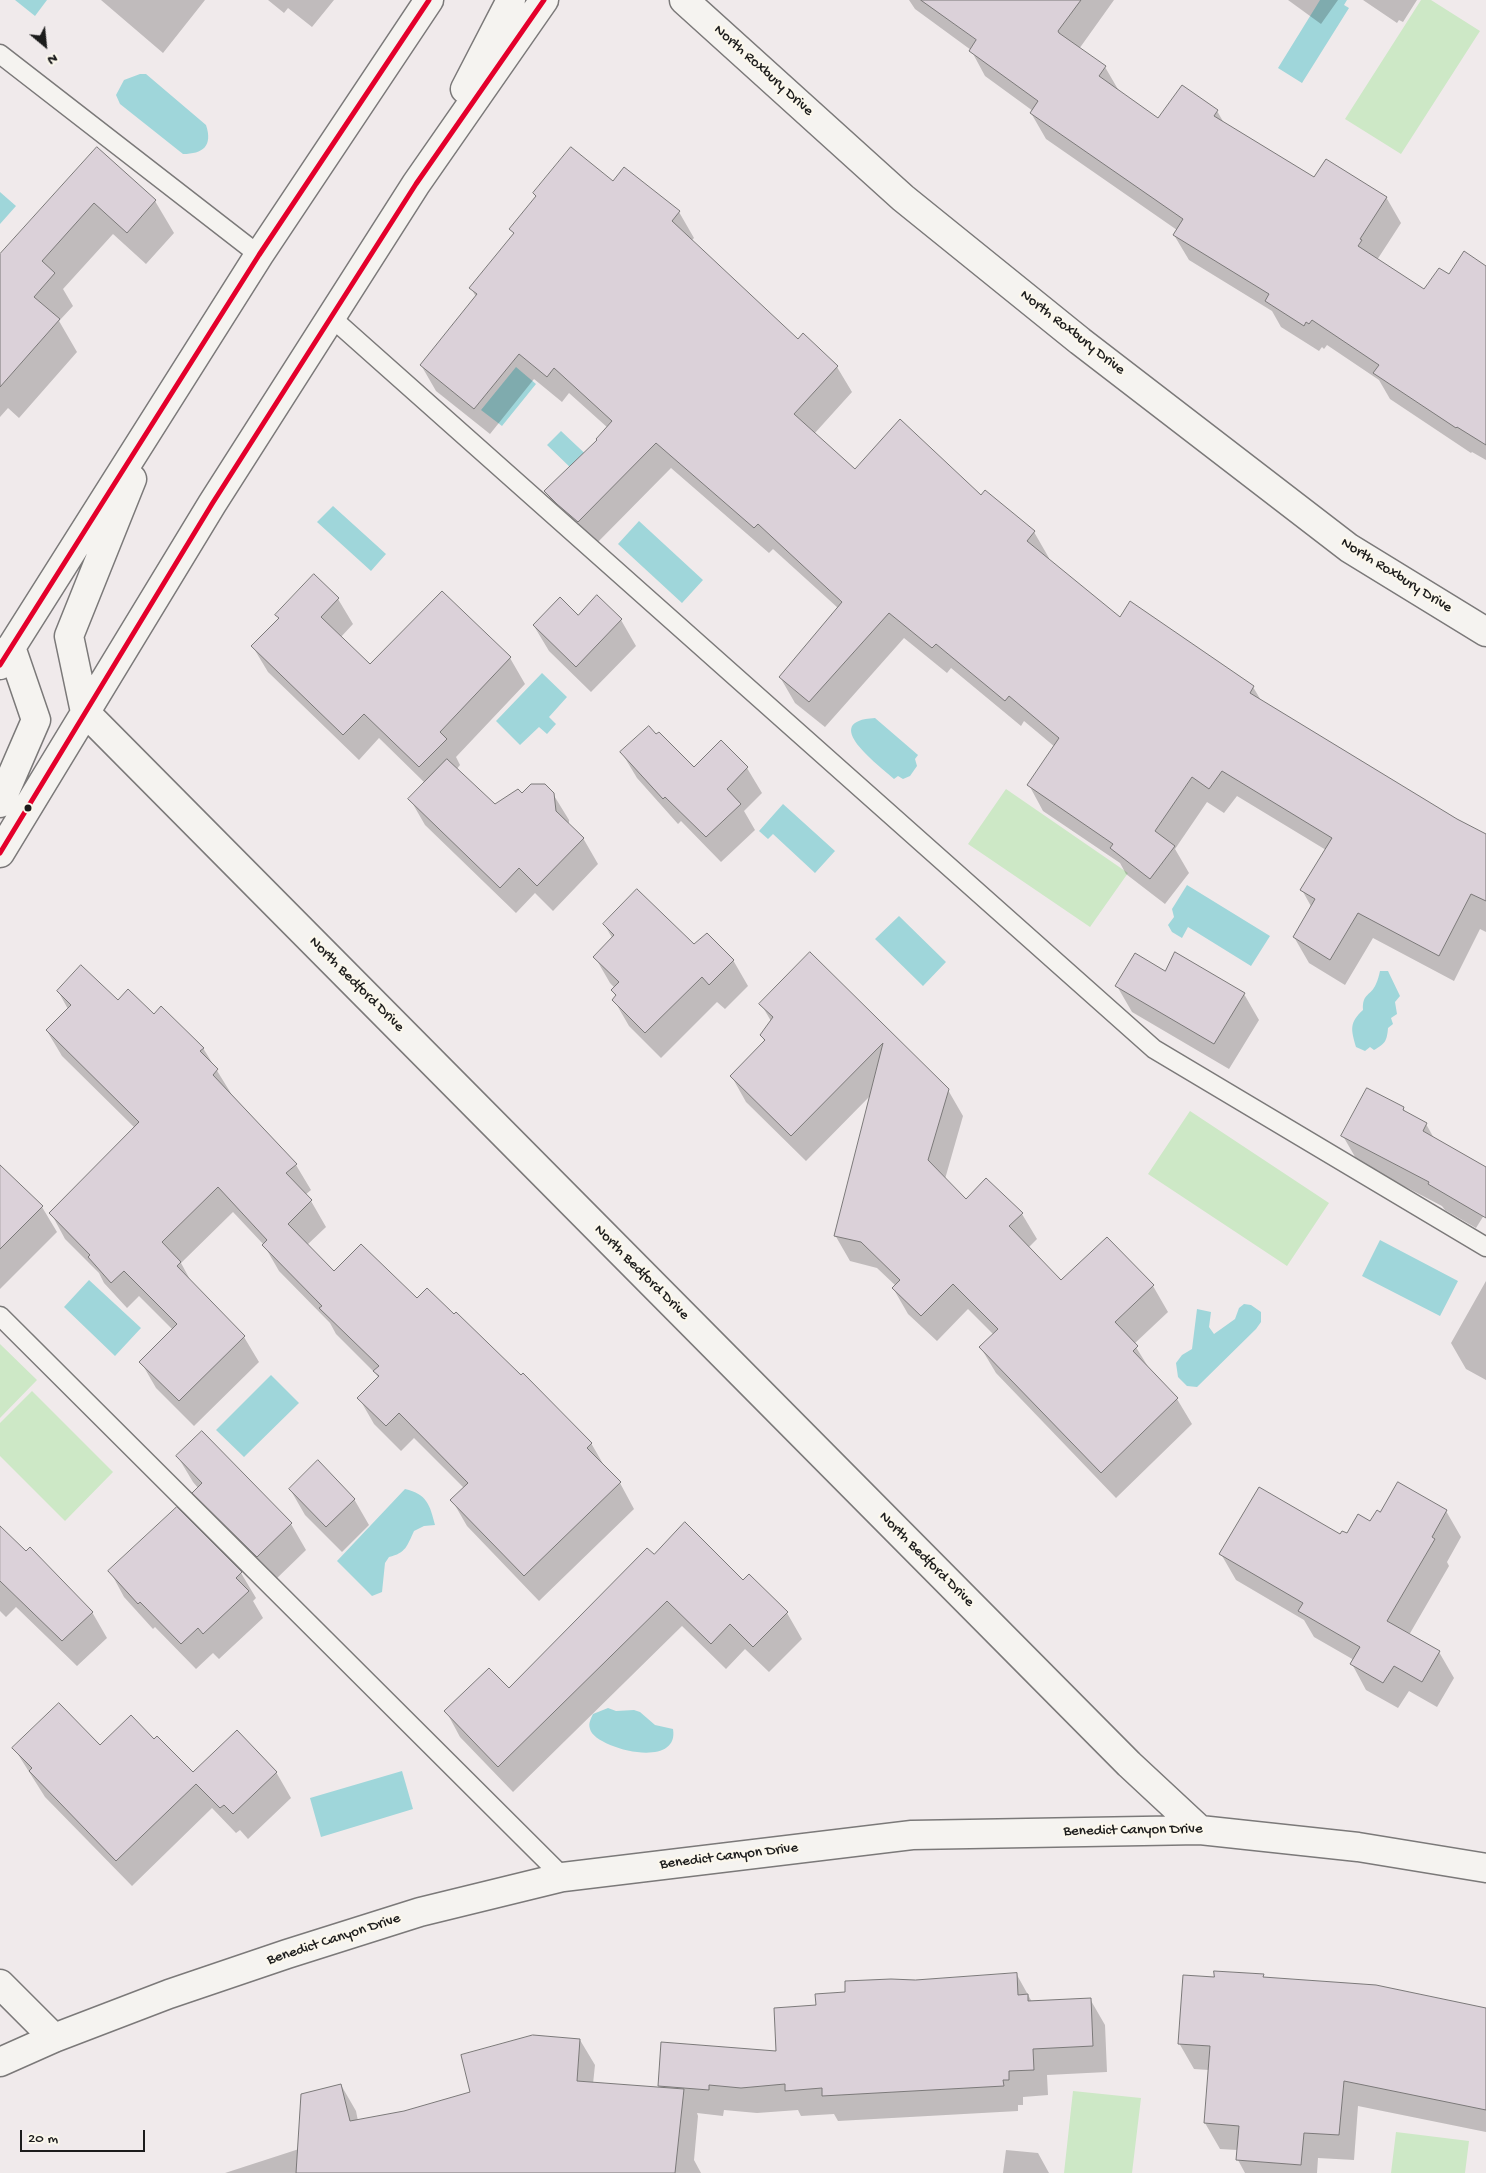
<!DOCTYPE html>
<style>
body{margin:0}
#map{position:relative;width:1486px;height:2173px;overflow:hidden;background:#f0eaeb;font-family:"Gochi Hand",sans-serif}
canvas{display:block}
.north{position:absolute;left:20px;top:20px;width:50px;height:50px;-webkit-text-stroke:4px #fbf7ec;paint-order:stroke;rotate:152deg;font-size:14px;font-weight:700;line-height:20px;text-align:center;color:#1c1c1c}
.north::after{content:'';display:block;margin:auto;width:18px;height:22px;background:#1c1c1c;clip-path:polygon(50% 0,100% 100%,50% 72%,0 100%)}
.scale{position:absolute;left:20px;top:2130px;width:125px;height:22px;box-sizing:border-box;border:2px solid #1c1c1c;border-top:0;padding-left:6px;font-size:15px;line-height:18px;white-space:nowrap;color:#1c1c1c;-webkit-text-stroke:4px #fbf7ec;paint-order:stroke}
</style>
<div id="map">
<canvas width="1486" height="2173"></canvas>
<div class="north">N</div>
<div class="scale">20 m</div>
</div>
<script>
const c = document.querySelector('canvas').getContext('2d');
c.lineJoin = 'round';
function paint(path, color) {
  c.fillStyle = color;
  c.fill(path, 'evenodd');
}
function trace(path, color, width, dash) {
  c.strokeStyle = color;
  c.lineWidth = width;
  c.lineCap = dash ? 'butt' : 'round';
  c.setLineDash(dash || []);
  c.stroke(path);
}
function drawText(font, color, halo, rows, align = 'center') {
  c.font = font + ' "Gochi Hand",sans-serif';
  c.lineWidth = 4.5;
  c.setLineDash([]);
  c.textBaseline = 'middle';
  c.strokeStyle = halo;
  c.fillStyle = color;
  for (const [text, x, y, turn = 0] of rows) {
    c.save();
    c.translate(x, y);
    c.rotate((+turn || 0) * Math.PI / 180);
    c.textAlign = isNaN(turn) ? turn : align;
    if (halo) c.strokeText(text, 0, 0);
    c.fillText(text, 0, 0);
    c.restore();
  }
}
paint(new Path2D(`
 M 1421,0 L 1431,0 L 1480,31 L 1401,154 L 1345,119 Z
 M 1006,789 L 1128,873 L 1090,927 L 968,844 Z
 M 1190,1111 L 1329,1203 L 1287,1266 L 1148,1174 Z
 M 0,1344 L 37,1380 L 0,1418 Z
 M 32,1391 L 113,1472 L 65,1521 L 0,1456 L 0,1423 Z
 M 1073,2091 L 1141,2098 L 1132,2173 L 1064,2173 Z
 M 1396,2132 L 1469,2141 L 1465,2173 L 1391,2173 Z`), '#cde8c6');
paint(new Path2D(`
 M 15,0 L 47,0 L 35,16 Z
 M 1320,0 L 1347,0 L 1344,5 L 1349,8 L 1302,83 L 1278,68 Z
 M 140,74 L 146,74 L 206,125 C 213,146 203,154 183,154 L 120,104 L 116,95 L 124,80 Z
 M 0,192 L 16,206 L 0,224 Z
 M 516,367 L 536,384 L 502,426 L 481,410 Z
 M 561,431 L 594,462 L 602,498 L 547,445 Z
 M 333,506 L 386,554 L 371,571 L 317,522 Z
 M 639,521 L 703,580 L 682,603 L 618,544 Z
 M 542,673 L 567,697 L 549,717 L 556,724 L 547,734 L 539,727 L 520,745 L 496,721 Z
 M 875,718 L 918,755 L 915,759 L 917,766 L 910,776 L 903,779 L 898,776 L 894,779 C 879,765 818,721 875,718 Z
 M 783,804 L 835,851 L 815,873 L 773,834 L 768,839 L 759,831 Z
 M 1187,885 L 1270,936 L 1251,966 L 1188,927 L 1182,938 L 1172,932 L 1168,925 L 1174,917 L 1172,909 Z
 M 899,916 L 946,962 L 923,986 L 875,939 Z
 M 1380,971 L 1388,971 L 1400,996 L 1395,1002 L 1397,1014 L 1391,1018 L 1393,1024 L 1388,1028 C 1387,1041 1385,1044 1374,1050 L 1370,1047 L 1365,1051 L 1356,1047 C 1351,1029 1349,1023 1363,1010 C 1362,993 1371,996 1376,984 C 1378,980 1379,975 1380,971 Z
 M 1380,1240 L 1458,1281 L 1440,1316 L 1362,1276 Z
 M 89,1280 L 141,1328 L 115,1356 L 64,1307 Z
 M 1244,1304 L 1251,1305 L 1261,1312 L 1261,1322 L 1256,1329 L 1197,1387 L 1187,1386 L 1178,1377 L 1176,1363 L 1182,1355 L 1192,1349 L 1197,1309 L 1211,1312 L 1209,1327 L 1214,1334 L 1235,1319 L 1239,1308 Z
 M 271,1375 L 299,1403 L 244,1457 L 216,1430 Z
 M 405,1489 C 427,1494 430,1505 435,1525 L 424,1526 L 414,1531 C 407,1546 406,1553 389,1557 L 385,1563 L 382,1592 L 372,1596 L 337,1561 Z
 M 608,1708 L 616,1711 L 634,1710 L 640,1712 L 655,1725 L 673,1729 C 680,1771 594,1748 590,1729 C 588,1723 591,1719 593,1714 Z
 M 402,1771 L 413,1809 L 321,1837 L 310,1798 Z`), '#9fd6da');
paint(new Path2D(`
 M 101,0 L 205,0 L 163,53 Z
 M 268,0 L 334,0 L 312,27 L 288,8 L 284,13 Z
 M 909,0 L 1114,0 L 1079,49 L 1105,67 L 1119,91 L 1159,119 L 1217,111 L 1224,123 L 1315,179 L 1386,197 L 1401,223 L 1377,260 L 1424,291 L 1449,276 L 1486,267 L 1486,460 L 1472,452 L 1471,453 L 1390,399 L 1379,380 L 1327,345 L 1324,349 L 1322,347 L 1319,351 L 1281,327 L 1272,311 L 1189,260 L 1174,235 L 1177,230 L 1046,139 L 1031,113 L 1033,111 L 985,76 L 971,50 L 915,9 Z
 M 1288,0 L 1338,0 L 1321,24 Z
 M 1363,0 L 1417,0 L 1403,22 L 1399,20 L 1397,23 Z
 M 97,148 L 155,201 L 174,233 L 146,264 L 113,234 L 63,289 L 73,306 L 59,321 L 77,352 L 19,418 L 8,408 L 0,417 L 0,257 Z
 M 613,182 L 679,212 L 694,238 L 691,241 L 798,341 L 837,367 L 852,392 L 814,434 L 855,471 L 982,497 L 1034,532 L 1049,558 L 1047,559 L 1120,619 L 1253,687 L 1262,702 L 1457,820 L 1486,835 L 1486,932 L 1480,929 L 1454,981 L 1373,938 L 1345,985 L 1309,963 L 1294,937 L 1312,908 L 1302,890 L 1326,850 L 1237,796 L 1224,813 L 1207,802 L 1175,849 L 1189,873 L 1165,904 L 1126,874 L 1120,863 L 1043,811 L 1029,785 L 1055,747 L 1024,721 L 1021,726 L 951,668 L 947,673 L 904,638 L 825,727 L 795,703 L 780,677 L 838,608 L 773,549 L 769,553 L 671,468 L 593,547 L 560,517 L 546,491 L 598,441 L 608,428 L 569,393 L 562,402 L 534,379 L 490,434 L 436,391 L 421,365 L 476,297 L 471,288 L 514,234 L 511,229 L 536,197 L 534,194 Z
 M 442,592 L 510,658 L 525,684 L 456,757 L 460,765 L 456,770 L 495,806 L 522,795 L 553,794 L 569,820 L 569,825 L 583,838 L 598,864 L 553,911 L 535,893 L 516,913 L 425,825 L 410,799 L 425,783 L 379,738 L 359,760 L 268,672 L 253,647 L 280,619 L 277,615 L 338,599 L 353,624 L 340,638 L 370,666 Z
 M 597,597 L 621,620 L 636,646 L 591,692 L 549,651 L 534,626 L 578,616 Z
 M 656,736 L 694,769 L 747,768 L 762,793 L 744,811 L 755,830 L 721,862 L 681,821 L 678,824 L 637,778 L 622,753 Z
 M 604,924 L 733,960 L 748,986 L 725,1009 L 717,1002 L 661,1058 L 629,1026 L 614,1000 L 616,997 L 613,991 L 615,988 L 610,983 L 595,957 L 613,939 Z
 M 810,954 L 948,1090 L 963,1116 L 945,1179 L 966,1201 L 1022,1214 L 1037,1239 L 1028,1248 L 1061,1282 L 1153,1286 L 1168,1312 L 1134,1344 L 1152,1373 L 1177,1399 L 1192,1424 L 1116,1498 L 996,1373 L 981,1348 L 994,1335 L 968,1309 L 937,1341 L 908,1314 L 893,1288 L 896,1286 L 877,1268 L 850,1261 L 835,1235 L 871,1095 L 806,1161 L 746,1102 L 732,1077 L 765,1042 L 761,1035 L 771,1021 L 761,1004 Z
 M 1165,973 L 1244,994 L 1259,1020 L 1229,1069 L 1132,1012 L 1117,986 Z
 M 58,991 L 118,1002 L 154,1016 L 203,1048 L 232,1095 L 296,1165 L 311,1190 L 305,1195 L 311,1201 L 326,1227 L 307,1245 L 334,1273 L 417,1300 L 591,1443 L 606,1469 L 620,1483 L 634,1509 L 539,1601 L 467,1526 L 452,1500 L 464,1488 L 414,1438 L 401,1451 L 374,1424 L 359,1398 L 379,1378 L 375,1373 L 336,1334 L 330,1323 L 279,1271 L 264,1245 L 233,1212 L 181,1263 L 193,1285 L 244,1337 L 259,1362 L 194,1426 L 156,1388 L 141,1362 L 173,1330 L 139,1296 L 127,1308 L 104,1283 L 99,1273 L 65,1239 L 51,1213 L 135,1128 L 62,1056 L 47,1031 L 68,1009 Z
 M 1403,1108 L 1407,1114 L 1426,1124 L 1435,1140 L 1486,1172 L 1486,1212 L 1476,1228 L 1445,1210 L 1442,1206 L 1358,1162 L 1343,1136 Z
 M 0,1189 L 42,1207 L 57,1232 L 0,1289 Z
 M 1486,1281 L 1486,1380 L 1466,1369 L 1451,1343 Z
 M 202,1433 L 291,1524 L 306,1550 L 273,1582 L 209,1519 L 194,1493 L 199,1489 L 193,1482 L 178,1457 Z
 M 290,1489 L 354,1499 L 369,1525 L 342,1552 L 305,1515 Z
 M 1446,1511 L 1461,1537 L 1447,1562 L 1449,1566 L 1409,1635 L 1439,1652 L 1454,1678 L 1437,1707 L 1409,1691 L 1398,1708 L 1366,1690 L 1352,1664 L 1354,1660 L 1314,1637 L 1304,1620 L 1236,1580 L 1221,1554 L 1347,1535 L 1371,1523 L 1381,1514 Z
 M 0,1528 L 92,1612 L 107,1638 L 77,1666 L 16,1607 L 6,1617 L 0,1611 Z
 M 654,1555 L 744,1581 L 749,1575 L 787,1613 L 802,1639 L 769,1672 L 745,1649 L 726,1669 L 682,1626 L 513,1792 L 460,1737 L 446,1711 L 509,1690 Z
 M 110,1571 L 241,1573 L 256,1598 L 253,1601 L 263,1618 L 219,1659 L 213,1653 L 196,1669 L 155,1627 L 153,1629 L 124,1597 Z
 M 154,1741 L 193,1774 L 276,1772 L 291,1798 L 248,1839 L 240,1830 L 236,1833 L 212,1808 L 132,1886 L 45,1797 L 14,1748 L 100,1747 Z
 M 1017,1975 L 1032,2002 L 1090,1999 L 1105,2025 L 1107,2072 L 1047,2075 L 1048,2095 L 1023,2097 L 1023,2105 L 1018,2105 L 1018,2111 L 838,2121 L 834,2114 L 801,2116 L 798,2110 L 757,2113 L 724,2110 L 723,2116 L 697,2113 L 698,2116 L 694,2160 L 701,2173 L 225,2173 L 299,2149 L 341,2085 L 356,2111 L 358,2121 L 404,2112 L 472,2093 L 580,2040 L 595,2065 L 593,2084 L 661,2088 L 659,2086 L 778,2052 L 817,2006 L 846,1993 L 915,1981 Z
 M 1263,1976 L 1265,1979 L 1486,2009 L 1486,2132 L 1358,2106 L 1354,2160 L 1318,2158 L 1317,2173 L 1245,2173 L 1238,2160 L 1238,2150 L 1220,2149 L 1205,2123 L 1209,2070 L 1194,2069 L 1179,2043 L 1215,1978 Z
 M 1006,2150 L 1038,2153 L 1049,2173 L 1003,2173 Z`), '#0003');
const building = new Path2D(`
 M 921,0 L 1081,0 L 1058,31 L 1059,33 L 1106,66 L 1099,76 L 1158,118 L 1182,85 L 1218,110 L 1214,116 L 1314,177 L 1326,159 L 1387,197 L 1360,239 L 1362,240 L 1358,246 L 1424,289 L 1439,268 L 1449,274 L 1464,251 L 1486,266 L 1486,445 L 1457,427 L 1456,428 L 1373,373 L 1379,365 L 1312,320 L 1309,324 L 1306,322 L 1304,326 L 1265,301 L 1269,294 L 1173,235 L 1183,219 L 1030,113 L 1038,101 L 969,51 L 976,40 Z
 M 97,147 L 156,200 L 127,233 L 94,203 L 42,261 L 55,273 L 34,297 L 60,319 L 0,387 L 0,254 Z
 M 571,147 L 613,181 L 624,167 L 680,211 L 672,221 L 798,339 L 803,333 L 838,366 L 794,414 L 855,469 L 900,419 L 981,495 L 985,490 L 1035,531 L 1027,541 L 1120,617 L 1130,601 L 1254,686 L 1250,693 L 1457,819 L 1486,834 L 1486,901 L 1471,894 L 1439,956 L 1358,913 L 1330,960 L 1293,937 L 1315,899 L 1300,890 L 1332,838 L 1222,771 L 1209,789 L 1192,777 L 1155,831 L 1175,846 L 1150,879 L 1110,848 L 1113,844 L 1027,785 L 1059,738 L 1009,696 L 1005,701 L 936,644 L 932,648 L 889,613 L 809,702 L 779,677 L 842,602 L 758,524 L 754,528 L 656,443 L 578,522 L 557,504 L 544,491 L 597,440 L 596,439 L 612,421 L 554,368 L 547,377 L 519,354 L 474,409 L 420,365 L 477,294 L 469,288 L 514,233 L 509,229 L 536,196 L 533,193 Z
 M 314,574 L 339,598 L 321,617 L 370,664 L 442,591 L 511,657 L 440,732 L 447,739 L 419,767 L 364,714 L 343,735 L 251,646 L 279,618 L 275,615 Z
 M 597,595 L 622,619 L 576,667 L 533,625 L 560,597 L 578,615 Z
 M 649,726 L 656,734 L 659,732 L 694,767 L 721,740 L 748,767 L 727,789 L 741,804 L 706,837 L 665,797 L 663,799 L 620,752 Z
 M 447,759 L 495,804 L 518,789 L 522,793 L 531,784 L 545,784 L 554,793 L 556,811 L 584,838 L 537,886 L 519,868 L 500,888 L 408,799 Z
 M 637,889 L 694,944 L 707,933 L 734,960 L 709,985 L 702,977 L 645,1033 L 612,1000 L 616,995 L 611,990 L 619,982 L 593,957 L 614,935 L 603,924 Z
 M 810,952 L 949,1089 L 928,1160 L 966,1199 L 986,1178 L 1023,1213 L 1009,1226 L 1061,1280 L 1107,1237 L 1154,1285 L 1115,1322 L 1138,1346 L 1133,1351 L 1178,1398 L 1101,1473 L 979,1347 L 998,1329 L 953,1284 L 921,1316 L 892,1288 L 900,1280 L 861,1242 L 834,1236 L 883,1043 L 791,1136 L 730,1076 L 765,1040 L 760,1035 L 773,1017 L 759,1004 Z
 M 1175,952 L 1245,993 L 1214,1044 L 1115,986 L 1135,953 L 1165,971 Z
 M 81,965 L 118,1000 L 128,989 L 154,1014 L 161,1006 L 204,1048 L 200,1051 L 218,1069 L 213,1075 L 297,1164 L 286,1173 L 312,1200 L 288,1224 L 334,1271 L 361,1244 L 417,1298 L 427,1288 L 454,1314 L 456,1312 L 521,1375 L 523,1373 L 592,1443 L 587,1448 L 621,1482 L 524,1576 L 450,1500 L 468,1483 L 399,1413 L 386,1426 L 357,1398 L 379,1376 L 373,1371 L 379,1366 L 319,1308 L 322,1306 L 262,1245 L 267,1240 L 218,1187 L 162,1242 L 181,1262 L 177,1266 L 245,1336 L 179,1401 L 139,1362 L 177,1324 L 124,1271 L 111,1283 L 88,1257 L 90,1255 L 49,1213 L 139,1122 L 46,1030 L 71,1005 L 57,991 Z
 M 1367,1088 L 1404,1107 L 1403,1110 L 1427,1123 L 1423,1131 L 1486,1167 L 1486,1218 L 1428,1184 L 1429,1182 L 1341,1136 Z
 M 0,1165 L 43,1206 L 0,1249 Z
 M 202,1431 L 292,1523 L 257,1557 L 192,1493 L 202,1483 L 176,1456 Z
 M 318,1460 L 355,1499 L 326,1527 L 289,1489 Z
 M 1398,1482 L 1447,1510 L 1432,1537 L 1435,1539 L 1387,1621 L 1440,1651 L 1422,1682 L 1394,1666 L 1383,1683 L 1350,1664 L 1360,1647 L 1298,1611 L 1303,1603 L 1219,1554 L 1259,1487 L 1340,1534 L 1342,1531 L 1347,1533 L 1358,1514 L 1370,1521 L 1377,1510 L 1380,1512 Z
 M 177,1507 L 242,1572 L 236,1578 L 249,1591 L 203,1634 L 198,1628 L 181,1644 L 140,1602 L 138,1604 L 108,1571 Z
 M 685,1522 L 743,1580 L 749,1574 L 788,1612 L 753,1647 L 730,1624 L 711,1644 L 667,1601 L 498,1767 L 444,1711 L 489,1668 L 509,1688 L 647,1548 L 654,1554 Z
 M 0,1526 L 26,1551 L 30,1547 L 93,1612 L 62,1641 L 0,1581 Z
 M 59,1703 L 100,1745 L 131,1715 L 154,1739 L 157,1736 L 193,1772 L 237,1730 L 277,1772 L 233,1814 L 224,1805 L 220,1808 L 196,1784 L 116,1861 L 29,1771 L 32,1768 L 12,1748 Z
 M 1214,1971 L 1264,1974 L 1263,1977 L 1376,1985 L 1486,2008 L 1486,2110 L 1344,2081 L 1339,2135 L 1304,2133 L 1301,2165 L 1236,2160 L 1239,2126 L 1204,2123 L 1210,2046 L 1178,2044 L 1183,1975 L 1214,1977 Z
 M 1017,1973 L 1018,1995 L 1028,1994 L 1028,2001 L 1091,1998 L 1093,2046 L 1033,2049 L 1034,2070 L 1009,2071 L 1009,2080 L 1003,2080 L 1004,2086 L 822,2096 L 822,2088 L 785,2091 L 785,2084 L 741,2088 L 709,2085 L 709,2090 L 658,2086 L 661,2042 L 776,2051 L 774,2008 L 816,2005 L 815,1994 L 845,1992 L 845,1981 L 891,1979 L 915,1980 Z
 M 533,2035 L 580,2039 L 577,2081 L 684,2089 L 675,2173 L 296,2173 L 301,2094 L 341,2084 L 350,2121 L 404,2111 L 470,2092 L 461,2055 Z`);
paint(building, '#dbd1d9');
trace(building, '#7b7979', 1);
const lane = new Path2D(`
 M 0,54 L 259,255
 M 332,318 L 1154,1049 L 1486,1247
 M 0,1316 L 563,1877`);
const street = new Path2D(`
 M 684,0 L 903,198 L 1080,341 L 1349,548 L 1486,632
 M 85,712 L 1129,1764 L 1200,1830
 M 0,1984 L 54,2038
 M 0,2062 L 54,2038 L 169,1994 L 287,1954 L 420,1912 L 563,1877 L 912,1835 L 1200,1830 L 1358,1847 L 1486,1868`);
const secondary = new Path2D(`
 M 465,89 L 511,0
 M 0,665 L 259,255 L 429,0
 M 85,712 L 69,636 L 132,479
 M 0,803 L 36,720 L 11,647
 M 0,853 L 212,504 L 416,184 L 544,0`);
trace(lane, '#7b7979', 21);
trace(street, '#7b7979', 31);
trace(secondary, '#7b7979', 31);
trace(lane, '#f5f3f0', 18);
trace(street, '#f5f3f0', 28);
trace(secondary, '#f5f3f0', 28);
trace(new Path2D(`
 M 0,665 L 259,255 L 429,0
 M 0,853 L 212,504 L 416,184 L 544,0`), '#e4002b', 5);
for (const [x, y, r, color] of [
 [28,808,4.5,"#1c1c1c"]
]) {
  const dot = new Path2D();
  dot.arc(x, y, r, 0, 2 * Math.PI);
  c.fillStyle = color;
  c.fill(dot);
  trace(dot, '#fbf7ec', 2);
}
drawText('15px', '#1c1c1c', '#fbf7ec', [
 ["North Roxbury Drive",763,71,42],
 ["North Roxbury Drive",1072,333,38],
 ["North Roxbury Drive",1396,576,32],
 ["North Bedford Drive",356,985,45],
 ["North Bedford Drive",641,1273,45],
 ["North Bedford Drive",926,1560,45],
 ["Benedict Canyon Drive",1133,1831,-1],
 ["Benedict Canyon Drive",729,1857,-7],
 ["Benedict Canyon Drive",334,1940,-18]
]);
</script>
